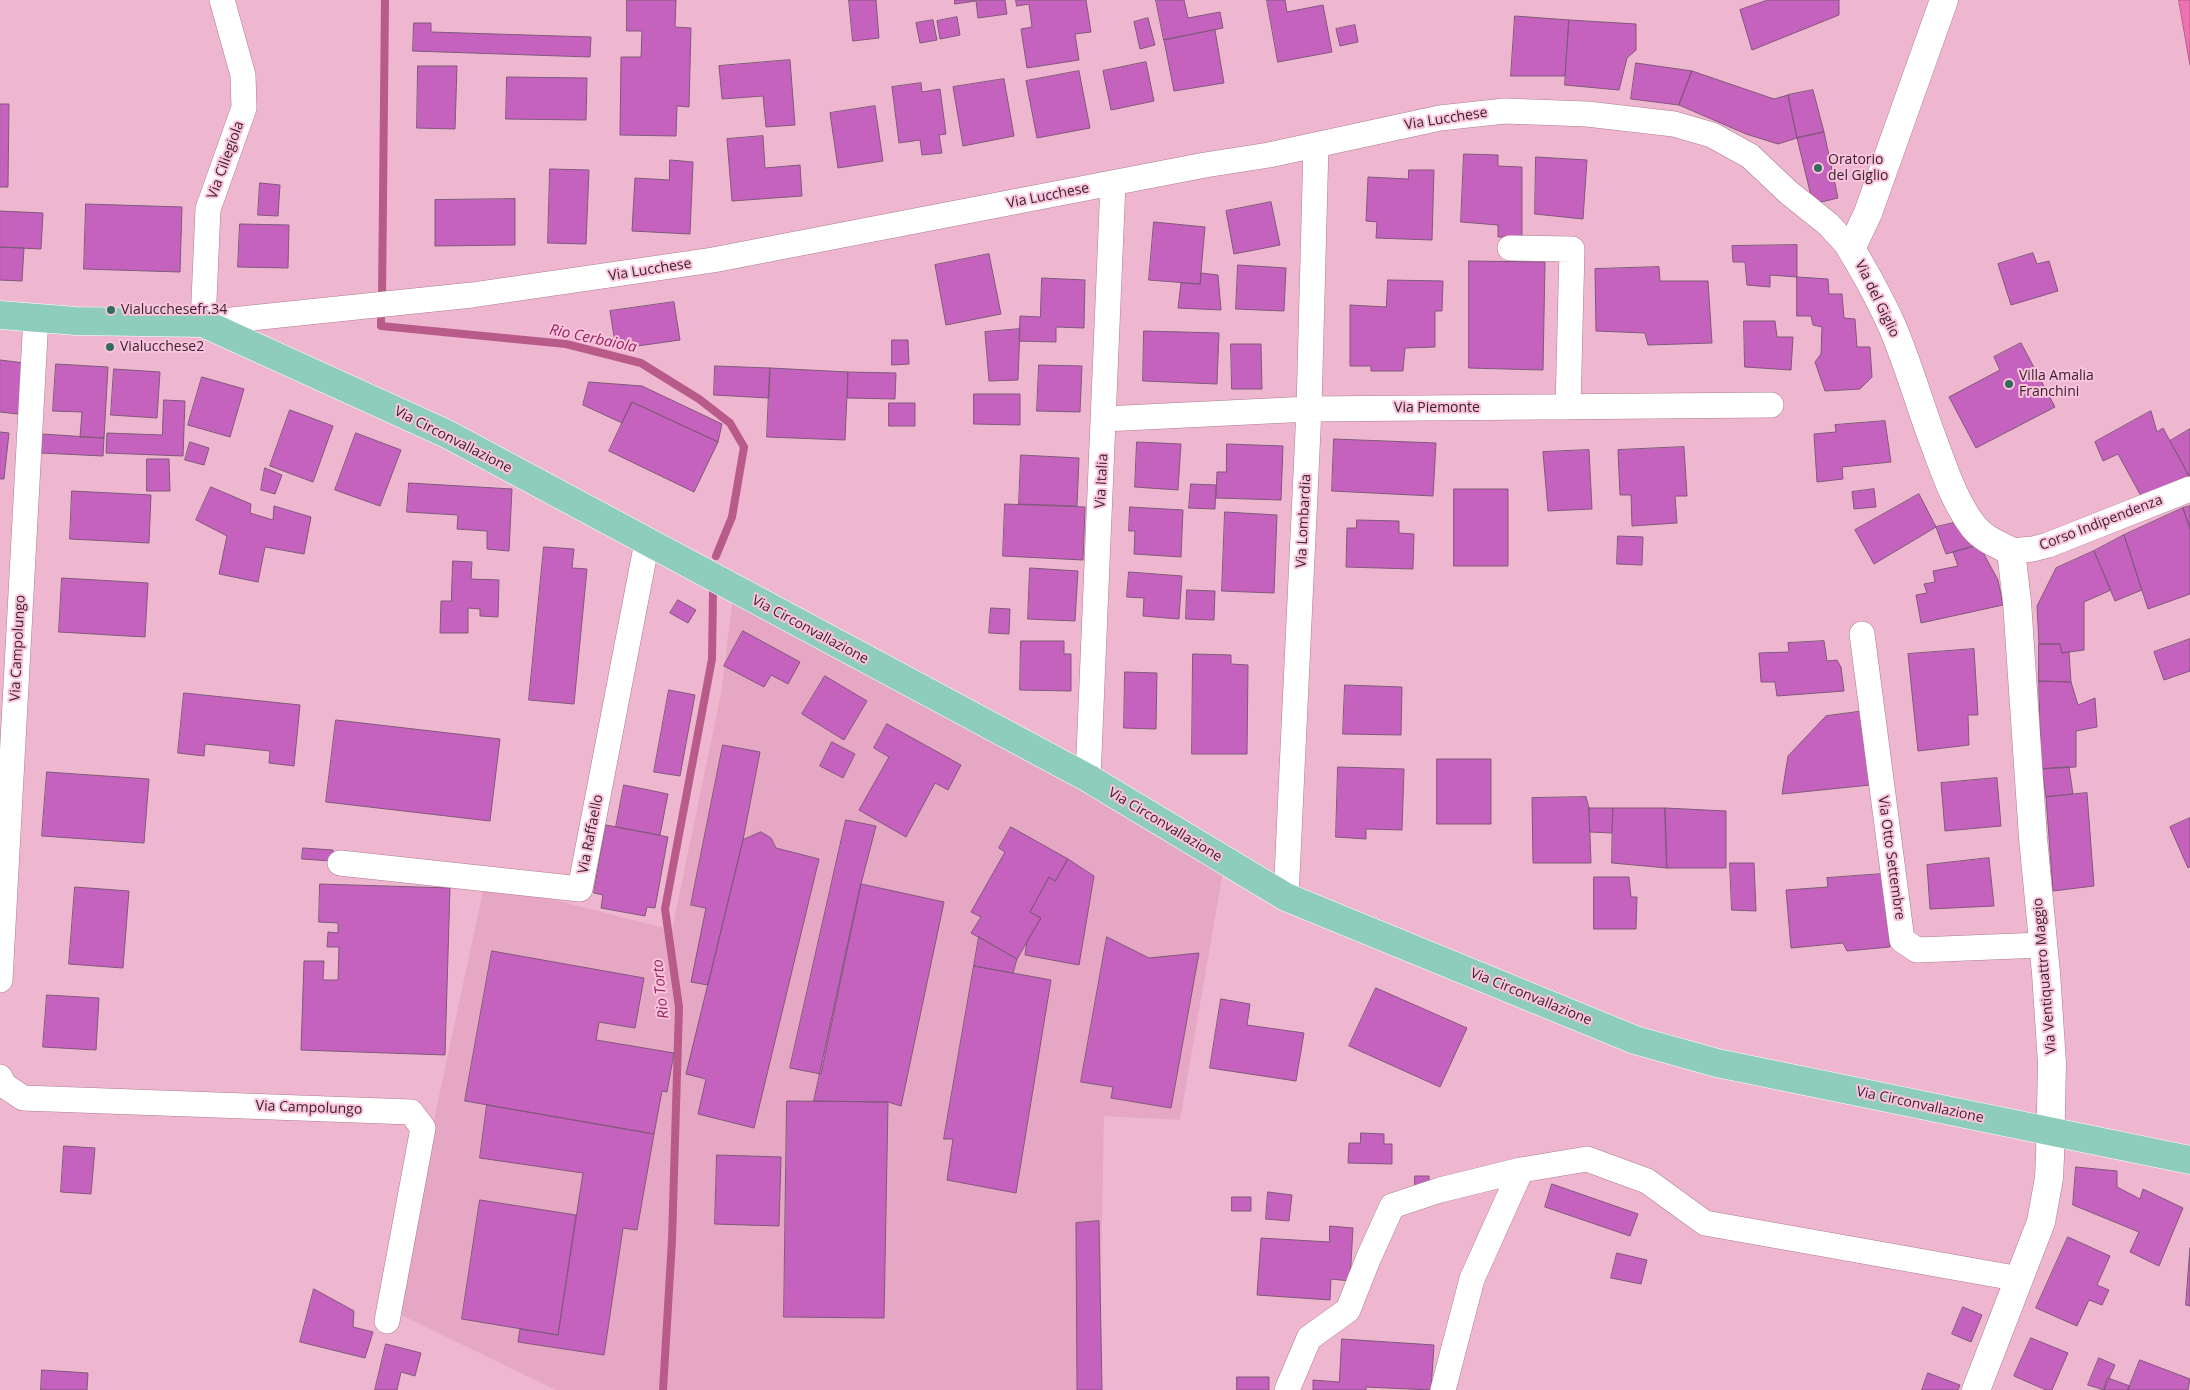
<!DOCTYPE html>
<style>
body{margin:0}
canvas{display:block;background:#eeb7cf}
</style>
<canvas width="2190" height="1390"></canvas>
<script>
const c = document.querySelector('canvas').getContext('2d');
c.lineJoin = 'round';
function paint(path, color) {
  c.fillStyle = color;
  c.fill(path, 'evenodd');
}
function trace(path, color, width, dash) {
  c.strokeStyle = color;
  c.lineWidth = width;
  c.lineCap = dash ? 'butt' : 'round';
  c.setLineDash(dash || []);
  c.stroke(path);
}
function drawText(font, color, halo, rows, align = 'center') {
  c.font = font + ' "Open Sans",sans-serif';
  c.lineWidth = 4;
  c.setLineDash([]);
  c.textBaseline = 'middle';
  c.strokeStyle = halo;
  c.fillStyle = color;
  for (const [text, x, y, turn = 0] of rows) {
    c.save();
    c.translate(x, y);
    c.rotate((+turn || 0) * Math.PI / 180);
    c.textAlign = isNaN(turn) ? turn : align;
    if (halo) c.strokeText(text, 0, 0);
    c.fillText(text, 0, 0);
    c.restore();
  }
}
paint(new Path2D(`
 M 733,598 L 1225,860 L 1180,1120 L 1104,1116 L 1099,1390 L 556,1390 L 401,1315 L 436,1110 L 485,882 L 672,930 L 721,693 Z`), '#e5a7c3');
const water = new Path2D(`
 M 2179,0 L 2190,0 L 2190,65 Z`);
paint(water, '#ef71b1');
trace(water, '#b85a8a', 1);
trace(new Path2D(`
 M 382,299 L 385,0
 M 381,309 L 381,326 L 566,344 L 641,363 L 699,399 L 730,423 L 744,447 L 732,517 L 716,556
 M 663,1390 L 672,1240 L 679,1007 L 665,909 L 712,659 L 713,590`), '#b85a8a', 8);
const building = new Path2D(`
 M 627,0 L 676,0 L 675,27 L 691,28 L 689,107 L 677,106 L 676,136 L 620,135 L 621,57 L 641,57 L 642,31 L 627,31 Z
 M 849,0 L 876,0 L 879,38 L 853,41 Z
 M 955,0 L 1005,0 L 1007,14 L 978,18 L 976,1 L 955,4 Z
 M 1016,0 L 1086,0 L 1091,32 L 1075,34 L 1079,60 L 1027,68 L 1021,29 L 1032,27 L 1029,4 L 1017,6 Z
 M 1156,0 L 1184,0 L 1188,18 L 1220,12 L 1223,28 L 1164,40 Z
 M 1267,0 L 1285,0 L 1287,12 L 1323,5 L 1332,52 L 1278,62 Z
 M 1768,0 L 1839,0 L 1839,15 L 1752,50 L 1740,10 Z
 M 1515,16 L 1569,20 L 1565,76 L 1511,76 Z
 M 957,17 L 960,35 L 940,39 L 937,21 Z
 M 1148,18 L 1155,45 L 1140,49 L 1134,22 Z
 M 933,20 L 937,40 L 920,43 L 916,23 Z
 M 1569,20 L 1636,24 L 1636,50 L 1627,58 L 1619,90 L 1565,85 Z
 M 414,23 L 431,23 L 431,32 L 591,37 L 590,57 L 413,51 Z
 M 1355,25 L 1358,42 L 1340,46 L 1336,29 Z
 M 1215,30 L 1224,83 L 1174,91 L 1164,40 Z
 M 790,60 L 795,125 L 766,127 L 763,96 L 722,99 L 719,66 Z
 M 1146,62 L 1154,101 L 1111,110 L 1103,71 Z
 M 1636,63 L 1692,71 L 1679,105 L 1631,99 Z
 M 418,66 L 457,66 L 455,129 L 417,128 Z
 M 1079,71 L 1090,128 L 1037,138 L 1026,81 Z
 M 1692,71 L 1774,99 L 1788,95 L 1797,138 L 1778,144 L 1746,134 L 1679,105 Z
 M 507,77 L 587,78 L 586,120 L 506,119 Z
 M 1004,79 L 1014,136 L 963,146 L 953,87 Z
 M 921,83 L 922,92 L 940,89 L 946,134 L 939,135 L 942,153 L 922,155 L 920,140 L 899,143 L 892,87 Z
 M 1813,90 L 1824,132 L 1797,138 L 1788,95 Z
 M 0,104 L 9,104 L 8,187 L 0,187 Z
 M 875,106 L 883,161 L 838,168 L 830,113 Z
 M 1824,132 L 1838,198 L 1813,204 L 1797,138 Z
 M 763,136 L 765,168 L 800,165 L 802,196 L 732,201 L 727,139 Z
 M 1464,154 L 1498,155 L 1498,166 L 1522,167 L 1522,237 L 1498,237 L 1498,225 L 1461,222 Z
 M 1536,157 L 1587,160 L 1583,219 L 1535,214 Z
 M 670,160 L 693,162 L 690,234 L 632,231 L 635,178 L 669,180 Z
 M 550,169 L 589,170 L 586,244 L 548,243 Z
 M 1409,170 L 1434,170 L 1432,240 L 1376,238 L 1377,222 L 1366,221 L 1368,177 L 1408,179 Z
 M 260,183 L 280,185 L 278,216 L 258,215 Z
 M 515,199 L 515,245 L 435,246 L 435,200 Z
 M 1271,202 L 1280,245 L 1234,254 L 1226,211 Z
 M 86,204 L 182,207 L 180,272 L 84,269 Z
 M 0,211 L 43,213 L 41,249 L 0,247 Z
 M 1154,222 L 1205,227 L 1200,284 L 1149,280 Z
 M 240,224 L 289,225 L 288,268 L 238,267 Z
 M 1797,245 L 1797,277 L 1770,275 L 1770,287 L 1747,285 L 1745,262 L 1733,262 L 1732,246 Z
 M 0,247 L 24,248 L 22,281 L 0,280 Z
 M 2033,253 L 2037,264 L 2049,261 L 2058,291 L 2011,305 L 1998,264 Z
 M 989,254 L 1001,314 L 946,325 L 935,265 Z
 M 1469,261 L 1545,262 L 1543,370 L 1469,368 Z
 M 1238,265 L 1286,268 L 1284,311 L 1236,309 Z
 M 1659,267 L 1660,281 L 1708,281 L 1712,343 L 1648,345 L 1645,333 L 1596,331 L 1595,269 Z
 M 1201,273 L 1218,275 L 1221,310 L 1178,308 L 1181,283 L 1200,284 Z
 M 1797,277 L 1828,279 L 1829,294 L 1842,294 L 1844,318 L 1855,319 L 1857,347 L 1870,347 L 1872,377 L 1860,389 L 1825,391 L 1815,362 L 1821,354 L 1822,327 L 1813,325 L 1811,316 L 1797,316 Z
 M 1042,278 L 1085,280 L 1084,328 L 1056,327 L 1056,342 L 1019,341 L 1020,316 L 1040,317 Z
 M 1388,280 L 1443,281 L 1442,311 L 1435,311 L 1435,347 L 1405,348 L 1403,371 L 1371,371 L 1371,366 L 1350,366 L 1350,305 L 1386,307 Z
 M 674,302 L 680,340 L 616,349 L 610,311 Z
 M 1744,321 L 1775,321 L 1777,337 L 1793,337 L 1791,370 L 1745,367 Z
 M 1020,329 L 1018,380 L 989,381 L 985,332 Z
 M 1144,331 L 1219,333 L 1217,384 L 1143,381 Z
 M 892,340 L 908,340 L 909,364 L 892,365 Z
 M 2021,343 L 2055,407 L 1976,448 L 1949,397 L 2000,370 L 1994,357 Z
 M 1231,344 L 1261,344 L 1262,389 L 1232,389 Z
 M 0,360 L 24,363 L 18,414 L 0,412 Z
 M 56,364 L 108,367 L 104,438 L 80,437 L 82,412 L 53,411 Z
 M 1039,365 L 1082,366 L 1080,412 L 1037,411 Z
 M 715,366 L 770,368 L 769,398 L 714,395 Z
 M 770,368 L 848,372 L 845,440 L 767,437 Z
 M 114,369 L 160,372 L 157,418 L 111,415 Z
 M 848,372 L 896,373 L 895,399 L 848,398 Z
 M 202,377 L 244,389 L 230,437 L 188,425 Z
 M 589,382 L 642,386 L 722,424 L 718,442 L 632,402 L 622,423 L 583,405 Z
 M 974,394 L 1020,394 L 1020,425 L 974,424 Z
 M 164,400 L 185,401 L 183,456 L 106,453 L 107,433 L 162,435 Z
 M 632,402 L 718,442 L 694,492 L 609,451 Z
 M 889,403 L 915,403 L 915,426 L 889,426 Z
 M 290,410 L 333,426 L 313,482 L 270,466 Z
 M 2151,411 L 2157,432 L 2163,428 L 2189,476 L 2141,496 L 2118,454 L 2103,461 L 2095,442 Z
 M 1885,421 L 1891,462 L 1842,467 L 1843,479 L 1817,482 L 1814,434 L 1836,432 L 1835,425 Z
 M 2190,429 L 2190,475 L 2189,476 L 2170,441 Z
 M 0,432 L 9,433 L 4,479 L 0,479 Z
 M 356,433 L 401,450 L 380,506 L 335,490 Z
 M 42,434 L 104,438 L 103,456 L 41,453 Z
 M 1334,439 L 1436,443 L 1433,496 L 1332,491 Z
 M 190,442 L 209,448 L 204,465 L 185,460 Z
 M 1137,442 L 1181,444 L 1178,490 L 1135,487 Z
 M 1227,444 L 1283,446 L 1281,500 L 1216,498 L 1217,472 L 1226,472 Z
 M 1684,447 L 1687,496 L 1675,496 L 1677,523 L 1632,526 L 1631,495 L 1620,495 L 1618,450 Z
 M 1589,450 L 1592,509 L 1548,511 L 1543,452 Z
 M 1021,455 L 1079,458 L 1077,506 L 1019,504 Z
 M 147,459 L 169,459 L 170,491 L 147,491 Z
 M 265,468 L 282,475 L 275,494 L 261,490 Z
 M 409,483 L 512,489 L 509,551 L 487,549 L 487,531 L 457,529 L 458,515 L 407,512 Z
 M 1191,484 L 1216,485 L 1215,509 L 1189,508 Z
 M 211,487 L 251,504 L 250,513 L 273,520 L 274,506 L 311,517 L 304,554 L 265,547 L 258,582 L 219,574 L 227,536 L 196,520 Z
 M 1454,489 L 1508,489 L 1508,566 L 1454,566 Z
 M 1874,489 L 1876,507 L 1854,509 L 1852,492 Z
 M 72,491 L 151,495 L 149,543 L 70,539 Z
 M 1919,494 L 1936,527 L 1874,564 L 1855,530 Z
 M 1005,504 L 1085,507 L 1083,560 L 1003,556 Z
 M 2190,506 L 2190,529 L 2183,508 Z
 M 1130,507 L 1183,510 L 1181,557 L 1134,554 L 1135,531 L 1129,531 Z
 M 2183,508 L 2190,529 L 2190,594 L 2148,609 L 2124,535 Z
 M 1225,512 L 1277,515 L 1274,593 L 1222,591 Z
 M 1357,520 L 1399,521 L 1399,533 L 1414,534 L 1413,569 L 1346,567 L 1347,528 L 1356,528 Z
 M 1962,521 L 1979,545 L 1946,554 L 1936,527 Z
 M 2124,535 L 2142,590 L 2115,601 L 2094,551 Z
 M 1618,536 L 1643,537 L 1642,565 L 1617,564 Z
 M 1979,545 L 1998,580 L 2003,605 L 1921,623 L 1916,595 L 1927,593 L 1924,584 L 1935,582 L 1933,571 L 1958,566 L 1953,552 Z
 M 544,547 L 574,549 L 572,568 L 587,569 L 574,704 L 529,700 Z
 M 2094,551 L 2111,590 L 2084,602 L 2084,650 L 2062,653 L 2060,644 L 2039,644 L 2037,606 L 2056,568 Z
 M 453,561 L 472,562 L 471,579 L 499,580 L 498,617 L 480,616 L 480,609 L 468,608 L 468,633 L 440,633 L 441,601 L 451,601 Z
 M 1030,568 L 1078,571 L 1075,621 L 1028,619 Z
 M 1129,572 L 1182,576 L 1179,619 L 1143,616 L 1144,598 L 1127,597 Z
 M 62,578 L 148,583 L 145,637 L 59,632 Z
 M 1187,590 L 1215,591 L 1214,620 L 1186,619 Z
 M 678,600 L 696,610 L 688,623 L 670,613 Z
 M 991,608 L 1010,609 L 1009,634 L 989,633 Z
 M 743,631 L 800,662 L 788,684 L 771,675 L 764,687 L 724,666 Z
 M 2190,639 L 2190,671 L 2164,680 L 2154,652 Z
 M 1021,641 L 1064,641 L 1064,654 L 1071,654 L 1071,691 L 1020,690 Z
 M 1824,641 L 1827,661 L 1837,660 L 1841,667 L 1844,691 L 1777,696 L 1775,682 L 1761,682 L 1759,653 L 1789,652 L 1788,643 Z
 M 2039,644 L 2060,644 L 2062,653 L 2069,652 L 2071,682 L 2039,681 Z
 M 1974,649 L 1978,715 L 1968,715 L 1969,745 L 1918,751 L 1908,654 Z
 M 1193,654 L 1231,655 L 1231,664 L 1248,665 L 1247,754 L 1192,754 Z
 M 1125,672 L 1157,673 L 1156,729 L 1124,728 Z
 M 825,676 L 867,701 L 844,740 L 802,714 Z
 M 2039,681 L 2071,682 L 2078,705 L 2095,698 L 2097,727 L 2076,731 L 2076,767 L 2042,769 Z
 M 1345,685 L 1402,687 L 1401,735 L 1343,734 Z
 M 669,690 L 695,695 L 680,776 L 654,772 Z
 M 184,693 L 300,705 L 294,766 L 269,763 L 270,751 L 205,744 L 204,756 L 178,753 Z
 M 1865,711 L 1870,785 L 1782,794 L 1788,756 L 1826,716 Z
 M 336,720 L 500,739 L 490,821 L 326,802 Z
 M 887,724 L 961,765 L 948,790 L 935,783 L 906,837 L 859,810 L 889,757 L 874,748 Z
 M 832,742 L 855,754 L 843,778 L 820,766 Z
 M 723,745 L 760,752 L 743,840 L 708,985 L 691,982 L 706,908 L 691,905 Z
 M 1437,759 L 1491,759 L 1491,824 L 1437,824 Z
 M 1338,767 L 1404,769 L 1402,830 L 1366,829 L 1366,839 L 1336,837 Z
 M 2069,767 L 2073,794 L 2046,797 L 2042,769 Z
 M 47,772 L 149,779 L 144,843 L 42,836 Z
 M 1997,778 L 2001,826 L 1945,831 L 1941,783 Z
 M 624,785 L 668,794 L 660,835 L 616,827 Z
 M 2087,793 L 2094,886 L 2053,891 L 2046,797 Z
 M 1586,797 L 1589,808 L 1591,863 L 1533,863 L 1532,798 Z
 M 1589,808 L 1613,808 L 1612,833 L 1590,832 Z
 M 1613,808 L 1665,808 L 1667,868 L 1612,863 Z
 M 1665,808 L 1726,811 L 1726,868 L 1667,868 Z
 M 2190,818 L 2190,867 L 2188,868 L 2170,827 Z
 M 846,820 L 876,826 L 861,884 L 821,1074 L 790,1068 Z
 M 606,825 L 668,837 L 655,908 L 647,907 L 645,916 L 601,908 L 603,895 L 594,893 Z
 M 1011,827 L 1068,859 L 1055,881 L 1049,877 L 1030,912 L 1041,918 L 1017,959 L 971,933 L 981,917 L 971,912 L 1005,852 L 999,848 Z
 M 761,832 L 771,838 L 776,848 L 819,859 L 754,1128 L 698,1114 L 706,1079 L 686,1074 L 743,840 Z
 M 303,848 L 333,850 L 332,861 L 302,859 Z
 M 1989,858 L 1994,906 L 1930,909 L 1927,865 Z
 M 1068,859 L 1094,876 L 1079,965 L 1025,955 L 1027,941 L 1041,918 L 1030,912 L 1049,877 L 1055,881 Z
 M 1730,863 L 1754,863 L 1756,911 L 1732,910 Z
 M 1882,874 L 1890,947 L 1847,951 L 1843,943 L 1791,948 L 1786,890 L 1828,887 L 1827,878 Z
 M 1594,877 L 1629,877 L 1631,897 L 1637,897 L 1636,929 L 1594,929 Z
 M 320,884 L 450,888 L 445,1055 L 301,1050 L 304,961 L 324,961 L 323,980 L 338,980 L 339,947 L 327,947 L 328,932 L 338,933 L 338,923 L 319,922 Z
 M 861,884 L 944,902 L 901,1106 L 888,1102 L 814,1101 Z
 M 75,887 L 129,891 L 123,968 L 69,964 Z
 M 979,937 L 1017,959 L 1013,973 L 974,966 Z
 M 1107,937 L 1149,958 L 1199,953 L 1171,1108 L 1111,1098 L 1113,1087 L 1081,1082 Z
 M 492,951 L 644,978 L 635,1028 L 599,1022 L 596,1040 L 674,1053 L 667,1092 L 662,1091 L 654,1134 L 465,1101 Z
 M 974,966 L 1051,980 L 1016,1193 L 947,1180 L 953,1139 L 944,1139 Z
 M 1376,988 L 1467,1028 L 1440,1087 L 1349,1046 Z
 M 47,995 L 99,998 L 96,1050 L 43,1047 Z
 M 1221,999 L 1250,1004 L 1247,1025 L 1304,1033 L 1296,1081 L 1210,1068 Z
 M 787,1101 L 888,1102 L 884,1318 L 784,1317 Z
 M 487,1105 L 654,1134 L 637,1230 L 623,1228 L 604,1355 L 518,1342 L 520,1329 L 558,1335 L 583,1173 L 480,1158 Z
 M 1361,1133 L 1384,1134 L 1384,1144 L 1392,1144 L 1392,1164 L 1348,1163 L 1349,1143 L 1360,1143 Z
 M 64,1146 L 95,1148 L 91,1194 L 61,1192 Z
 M 717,1155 L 781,1157 L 779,1226 L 715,1224 Z
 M 2076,1167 L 2117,1171 L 2117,1187 L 2140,1199 L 2143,1189 L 2183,1208 L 2159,1266 L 2130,1252 L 2139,1232 L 2073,1205 Z
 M 1415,1176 L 1429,1176 L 1429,1189 L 1415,1189 Z
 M 1552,1184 L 1638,1214 L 1630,1236 L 1545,1207 Z
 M 1268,1192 L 1292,1195 L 1289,1221 L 1266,1219 Z
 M 1232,1197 L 1251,1197 L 1251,1211 L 1232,1211 Z
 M 480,1200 L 576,1215 L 558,1335 L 462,1319 Z
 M 1099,1221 L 1102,1390 L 1077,1390 L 1076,1223 Z
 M 1330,1226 L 1353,1228 L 1350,1281 L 1331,1279 L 1330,1300 L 1257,1295 L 1261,1238 L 1329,1242 Z
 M 2068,1237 L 2110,1256 L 2097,1285 L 2109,1290 L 2102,1305 L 2089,1300 L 2077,1326 L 2036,1308 Z
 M 2190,1248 L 2190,1306 L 2186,1305 Z
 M 1617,1253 L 1647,1260 L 1641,1284 L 1611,1278 Z
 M 314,1289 L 354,1311 L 353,1327 L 373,1332 L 365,1358 L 300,1342 Z
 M 1963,1307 L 1982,1315 L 1971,1342 L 1952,1334 Z
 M 2031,1338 L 2068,1353 L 2052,1390 L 2046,1390 L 2014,1376 Z
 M 1342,1339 L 1434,1345 L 1431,1390 L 1366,1387 L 1366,1390 L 1313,1390 L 1313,1380 L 1339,1382 Z
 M 386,1344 L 421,1353 L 415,1376 L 401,1372 L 397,1390 L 375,1390 Z
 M 2099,1358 L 2115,1365 L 2104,1390 L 2088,1385 Z
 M 2140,1360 L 2190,1379 L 2188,1390 L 2128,1390 Z
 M 42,1370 L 88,1373 L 87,1390 L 41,1390 Z
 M 1928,1373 L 1960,1385 L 1958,1390 L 1922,1390 Z
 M 1237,1377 L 1269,1377 L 1269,1390 L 1237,1390 Z
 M 2108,1378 L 2130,1386 L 2128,1390 L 2104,1390 Z`);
paint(building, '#c562bd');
trace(building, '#80597b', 1);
const street = new Path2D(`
 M 222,0 L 243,75 L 244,108 L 208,209 L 203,323 L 472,295 L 713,260 L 1205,165 L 1269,155 L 1440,118 L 1505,111 L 1587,114 L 1674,124 L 1712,135 L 1750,156 L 1788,192 L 1828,224 L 1851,249
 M 1510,248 L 1572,249 L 1568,407
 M 1104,419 L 1309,409 L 1771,405
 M 2011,551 L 2033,549 L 2048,545 L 2190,489
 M 1862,634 L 1902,940 L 1917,950 L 2042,945
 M 1088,778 L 1113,183
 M 340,863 L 580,889 L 647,542
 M 1286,897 L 1309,409 L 1316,145
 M 0,980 L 36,317
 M 0,1077 L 4,1085 L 23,1098 L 411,1112 L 423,1128 L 387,1321
 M 1287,1390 L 1309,1338 L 1348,1310 L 1369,1257 L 1392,1206 L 1440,1190 L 1521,1170 L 1587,1159 L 1647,1181 L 1705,1223 L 2020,1279
 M 1443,1390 L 1472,1279 L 1521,1170`);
const secondary = new Path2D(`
 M 1944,0 L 1868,213 L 1851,249 C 1866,274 1880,299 1892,326 C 1908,363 1919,403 1933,440 C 1944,469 1954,501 1973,526 C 1983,539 1997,544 2011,551 L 2017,602 L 2033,838 L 2046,973 L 2052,1063 L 2050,1157 L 2049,1178 L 2041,1222 L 1976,1390`);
const primary = new Path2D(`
 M 0,315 L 76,321 L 203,323 L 447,434 L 1088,778 L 1286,897 L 1635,1040 L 1717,1063 L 2190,1160`);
trace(street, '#ae7b92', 26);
trace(secondary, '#ae7b92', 29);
trace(primary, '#fff', 29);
trace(street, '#fff', 25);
trace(secondary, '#fff', 28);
trace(primary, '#8ecdbb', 28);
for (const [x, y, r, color] of [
 [1818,168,5,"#306e5b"],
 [111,310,5,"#306e5b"],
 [110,347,5,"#306e5b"],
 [2009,384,5,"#306e5b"]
]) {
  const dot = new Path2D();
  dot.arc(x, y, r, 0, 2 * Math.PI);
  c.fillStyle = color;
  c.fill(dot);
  trace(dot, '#fbc3dc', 2);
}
drawText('14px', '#39242e', '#fbc3dc', [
 ["Via Lucchese",1446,119,-9],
 ["Via Ciliegiola",226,160,-70],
 ["Via Lucchese",1048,196,-11],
 ["Via Lucchese",650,270,-9],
 ["Via del Giglio",1877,299,64],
 ["Via Piemonte",1437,408],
 ["Via Circonvallazione",453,440,27],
 ["Via Italia",1102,481,-87],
 ["Via Lombardia",1304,521,-87],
 ["Corso Indipendenza",2101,523,-21],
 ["Via Circonvallazione",810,630,28],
 ["Via Campolungo",18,648,-87],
 ["Via Circonvallazione",1165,825,31],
 ["Via Raffaello",591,834,-79],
 ["Via Otto Settembre",1891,858,82],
 ["Via Ventiquattro Maggio",2045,976,-95],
 ["Via Circonvallazione",1531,997,22],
 ["Via Circonvallazione",1920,1105,12],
 ["Via Campolungo",309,1108,2]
]);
drawText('14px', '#39242e', '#fbc3dc', [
 ["Oratorio",1828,160],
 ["del Giglio",1828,176],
 ["Vialucchesefr.34",121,310],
 ["Vialucchese2",120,347],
 ["Villa Amalia",2019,376],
 ["Franchini",2019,392]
], 'left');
drawText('italic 15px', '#932363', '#fbc3dc', [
 ["Rio Cerbaiola",593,339,12],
 ["Rio Torto",661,989,-96]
]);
</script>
